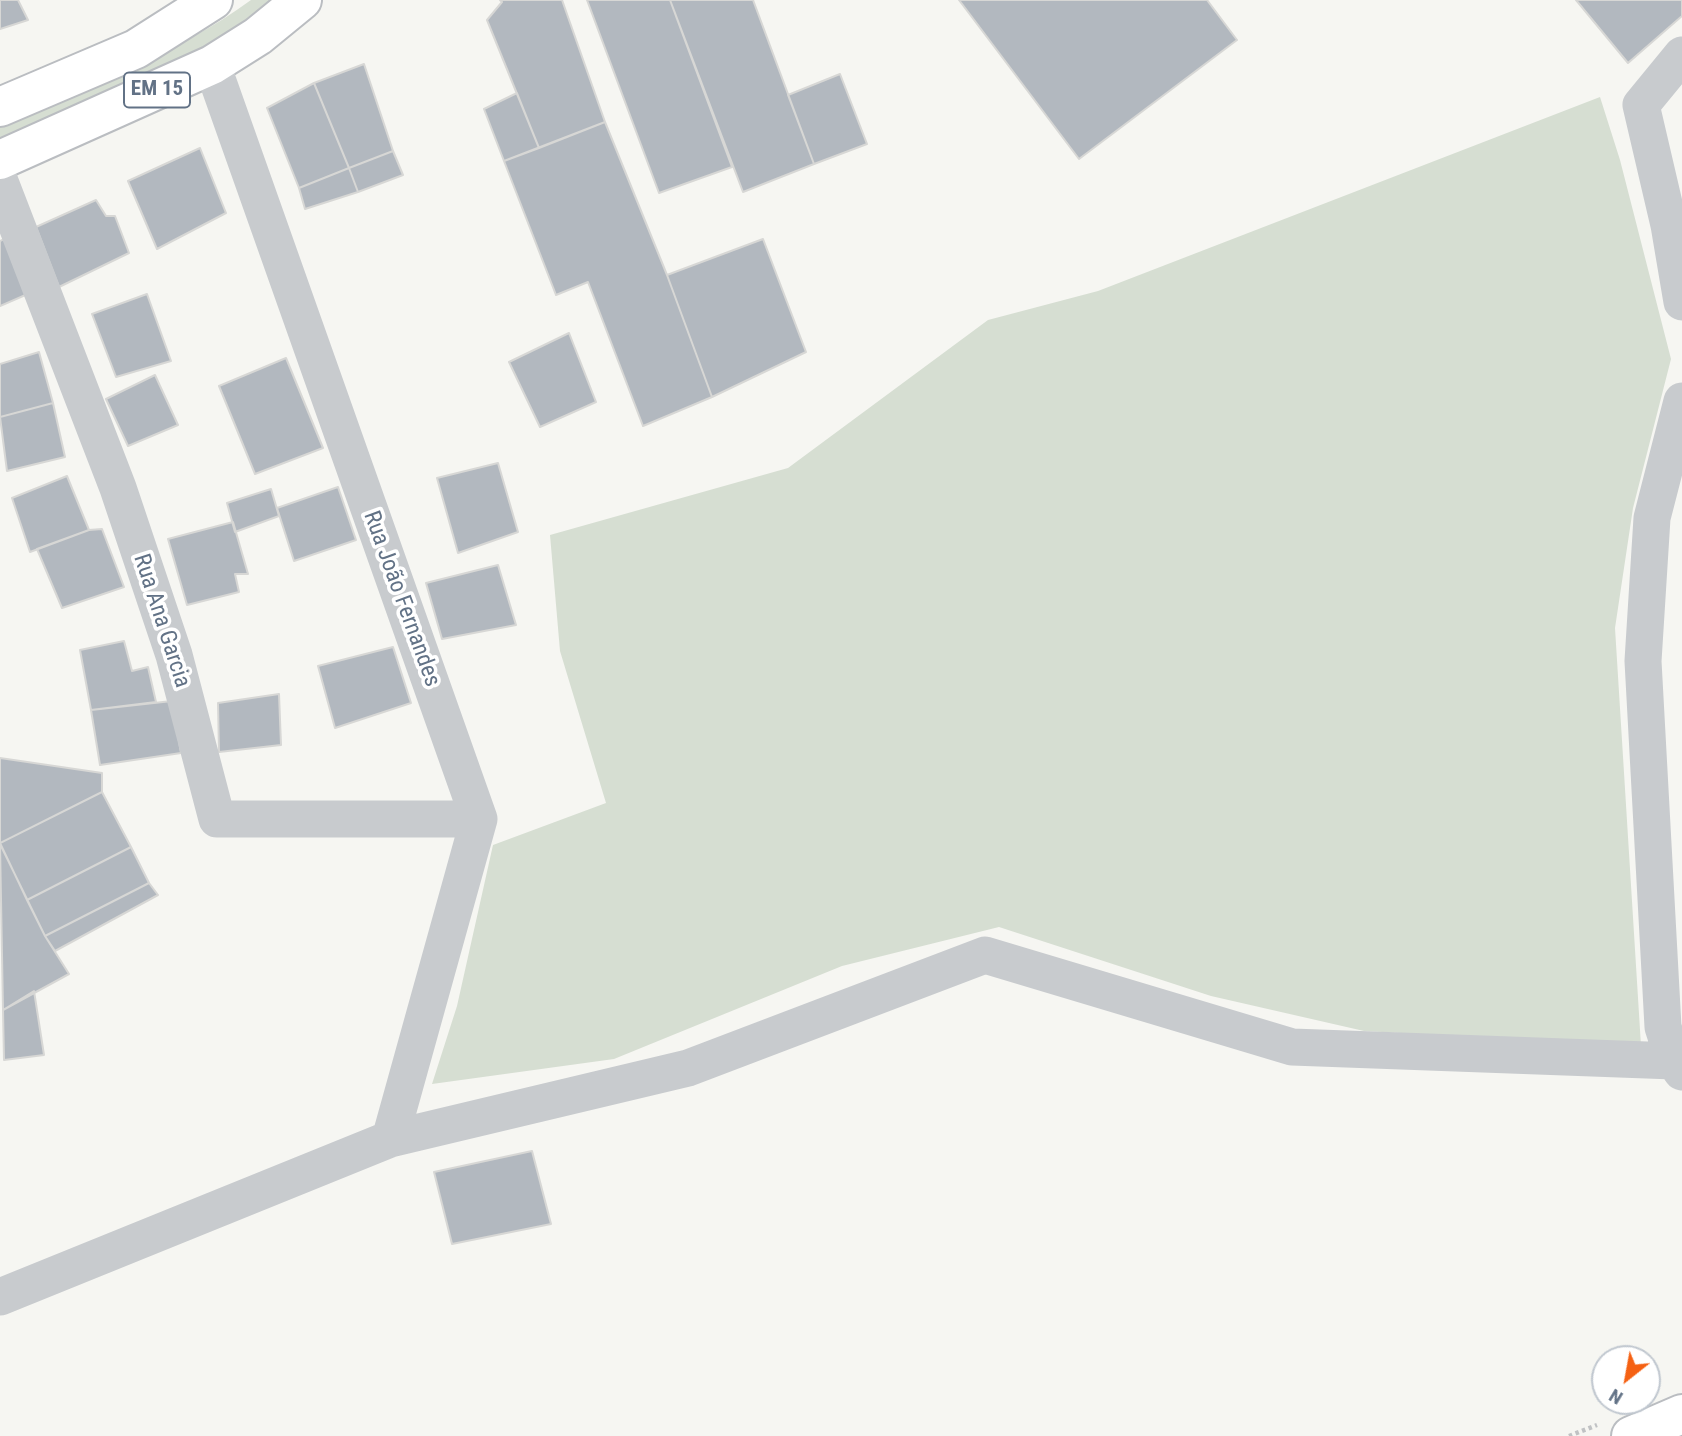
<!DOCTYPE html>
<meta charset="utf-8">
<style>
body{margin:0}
#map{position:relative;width:1682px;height:1436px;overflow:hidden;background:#f6f6f2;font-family:"Roboto Condensed",sans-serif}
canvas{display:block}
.north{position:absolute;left:1591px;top:1345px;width:70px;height:70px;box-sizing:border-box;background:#fff;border:2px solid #c0c7cf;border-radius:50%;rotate:211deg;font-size:19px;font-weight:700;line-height:28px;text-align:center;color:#627286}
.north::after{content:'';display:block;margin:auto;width:24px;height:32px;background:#f56113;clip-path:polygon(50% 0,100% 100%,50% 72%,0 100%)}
</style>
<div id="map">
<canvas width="1682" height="1436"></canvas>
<div class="north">N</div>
</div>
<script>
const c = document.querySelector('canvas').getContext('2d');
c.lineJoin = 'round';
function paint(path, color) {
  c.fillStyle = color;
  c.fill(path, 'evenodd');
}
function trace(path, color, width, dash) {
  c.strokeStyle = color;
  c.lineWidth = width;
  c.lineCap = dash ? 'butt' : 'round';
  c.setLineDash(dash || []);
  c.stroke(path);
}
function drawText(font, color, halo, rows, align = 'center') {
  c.font = font + ' "Roboto Condensed",sans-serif';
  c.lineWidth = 7;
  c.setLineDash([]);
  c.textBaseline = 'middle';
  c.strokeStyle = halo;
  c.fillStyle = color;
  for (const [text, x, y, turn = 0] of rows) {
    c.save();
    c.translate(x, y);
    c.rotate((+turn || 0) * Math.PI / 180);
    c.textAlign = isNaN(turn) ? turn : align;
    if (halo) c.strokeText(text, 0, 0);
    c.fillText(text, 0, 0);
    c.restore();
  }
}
paint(new Path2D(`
 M 251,0 L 279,0 C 193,60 95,98 0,141 L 0,126 C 84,88 176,55 251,0 Z
 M 1600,97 L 1620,160 L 1671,359 L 1633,508 L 1615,628 L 1641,1046 L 1364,1031 L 1211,996 L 999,927 L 842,966 L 614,1059 L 432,1084 L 457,1006 L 493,845 L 606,803 L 560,651 L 550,535 L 788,468 L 988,320 L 1098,291 Z`), '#d6ded2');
const building = new Path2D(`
 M 0,0 L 18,0 L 28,20 L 0,29 Z
 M 500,0 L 562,0 L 605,122 L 539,148 L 487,20 L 502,2 Z
 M 587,0 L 670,0 L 732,167 L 659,193 Z
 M 670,0 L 753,0 L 814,164 L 743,192 Z
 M 959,0 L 1207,0 L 1237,40 L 1079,159 Z
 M 1576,0 L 1682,0 L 1682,16 L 1628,63 Z
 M 364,64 L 393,151 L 349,168 L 314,83 Z
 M 840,74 L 867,144 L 814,164 L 788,95 Z
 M 314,83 L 349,168 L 299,188 L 267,108 Z
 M 517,93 L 539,148 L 504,161 L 484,109 Z
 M 605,122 L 667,275 L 712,397 L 643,426 L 588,282 L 556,295 L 504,161 Z
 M 200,148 L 226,213 L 157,249 L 128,181 Z
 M 393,151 L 403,175 L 358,192 L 349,168 Z
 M 349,168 L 358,192 L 305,209 L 299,188 Z
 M 96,200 L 106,216 L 115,216 L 129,253 L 59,287 L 36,227 Z
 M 4,239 L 30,293 L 0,306 L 0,241 Z
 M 763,239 L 806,352 L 712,397 L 667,275 Z
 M 147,294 L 171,361 L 116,377 L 92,314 Z
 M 569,333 L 596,402 L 540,427 L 509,362 Z
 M 39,352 L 53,403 L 0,417 L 0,364 Z
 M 286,358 L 323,448 L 255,474 L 219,386 Z
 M 155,375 L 178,425 L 128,446 L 106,399 Z
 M 53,403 L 65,457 L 7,471 L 0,417 Z
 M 498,463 L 518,532 L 458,553 L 437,478 Z
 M 67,476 L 89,530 L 30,552 L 12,498 Z
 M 338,487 L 356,540 L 294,561 L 277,508 Z
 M 271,489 L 279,516 L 235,532 L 227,503 Z
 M 233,522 L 248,574 L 235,574 L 239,592 L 187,605 L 168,539 Z
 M 102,529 L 124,587 L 62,608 L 37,549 L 89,530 Z
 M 498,565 L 516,625 L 442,639 L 426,583 Z
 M 124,641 L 132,671 L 148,667 L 156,702 L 91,710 L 80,650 Z
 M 393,647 L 411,703 L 335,728 L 318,666 Z
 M 279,694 L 281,745 L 219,752 L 218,703 Z
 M 172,701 L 181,753 L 100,765 L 91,710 Z
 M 0,758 L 102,773 L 102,792 L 0,843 Z
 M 102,792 L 131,847 L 27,900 L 0,843 Z
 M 0,844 L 45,936 L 69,974 L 3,1010 Z
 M 131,847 L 149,883 L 45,936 L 27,900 Z
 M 149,883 L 158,895 L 55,951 L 45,936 Z
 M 34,991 L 44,1055 L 4,1060 L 3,1010 Z
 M 532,1151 L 551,1224 L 452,1244 L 434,1172 Z`);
paint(building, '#b2b8bf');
trace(building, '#d7d7d5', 2);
const major = new Path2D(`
 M 0,107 L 136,49 L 213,0
 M 0,160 L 212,65 L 258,36 L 302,0
 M 1631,1436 L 1682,1414`);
trace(major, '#babdc1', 42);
trace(new Path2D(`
 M 1569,1436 L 1597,1425`), '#c0c2c4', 4.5, [3.5, 3.5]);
trace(new Path2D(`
 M 1682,55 L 1641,105 L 1669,225 L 1682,302
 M 212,65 L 479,819 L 390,1139
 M 0,182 L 118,488 L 174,655 L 217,819 L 479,819
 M 1674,1061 L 1663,1027 L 1643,661 L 1652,518 L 1682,401
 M 0,1297 L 390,1139 L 688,1068 L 985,955 L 1292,1047 L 1674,1061 L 1682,1072`), '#c8cbce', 37);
trace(major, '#fff', 38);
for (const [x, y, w] of [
 [157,90,66]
]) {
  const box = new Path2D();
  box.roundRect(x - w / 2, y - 17.5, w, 35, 5);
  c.fillStyle = '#fff';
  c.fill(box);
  trace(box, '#627286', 2);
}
drawText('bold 21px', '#627286', null, [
 ["EM 15",157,90]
]);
drawText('23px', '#627286', '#fff', [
 ["Rua João Fernandes",401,599,70],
 ["Rua Ana Garcia",161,621,72]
]);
</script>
